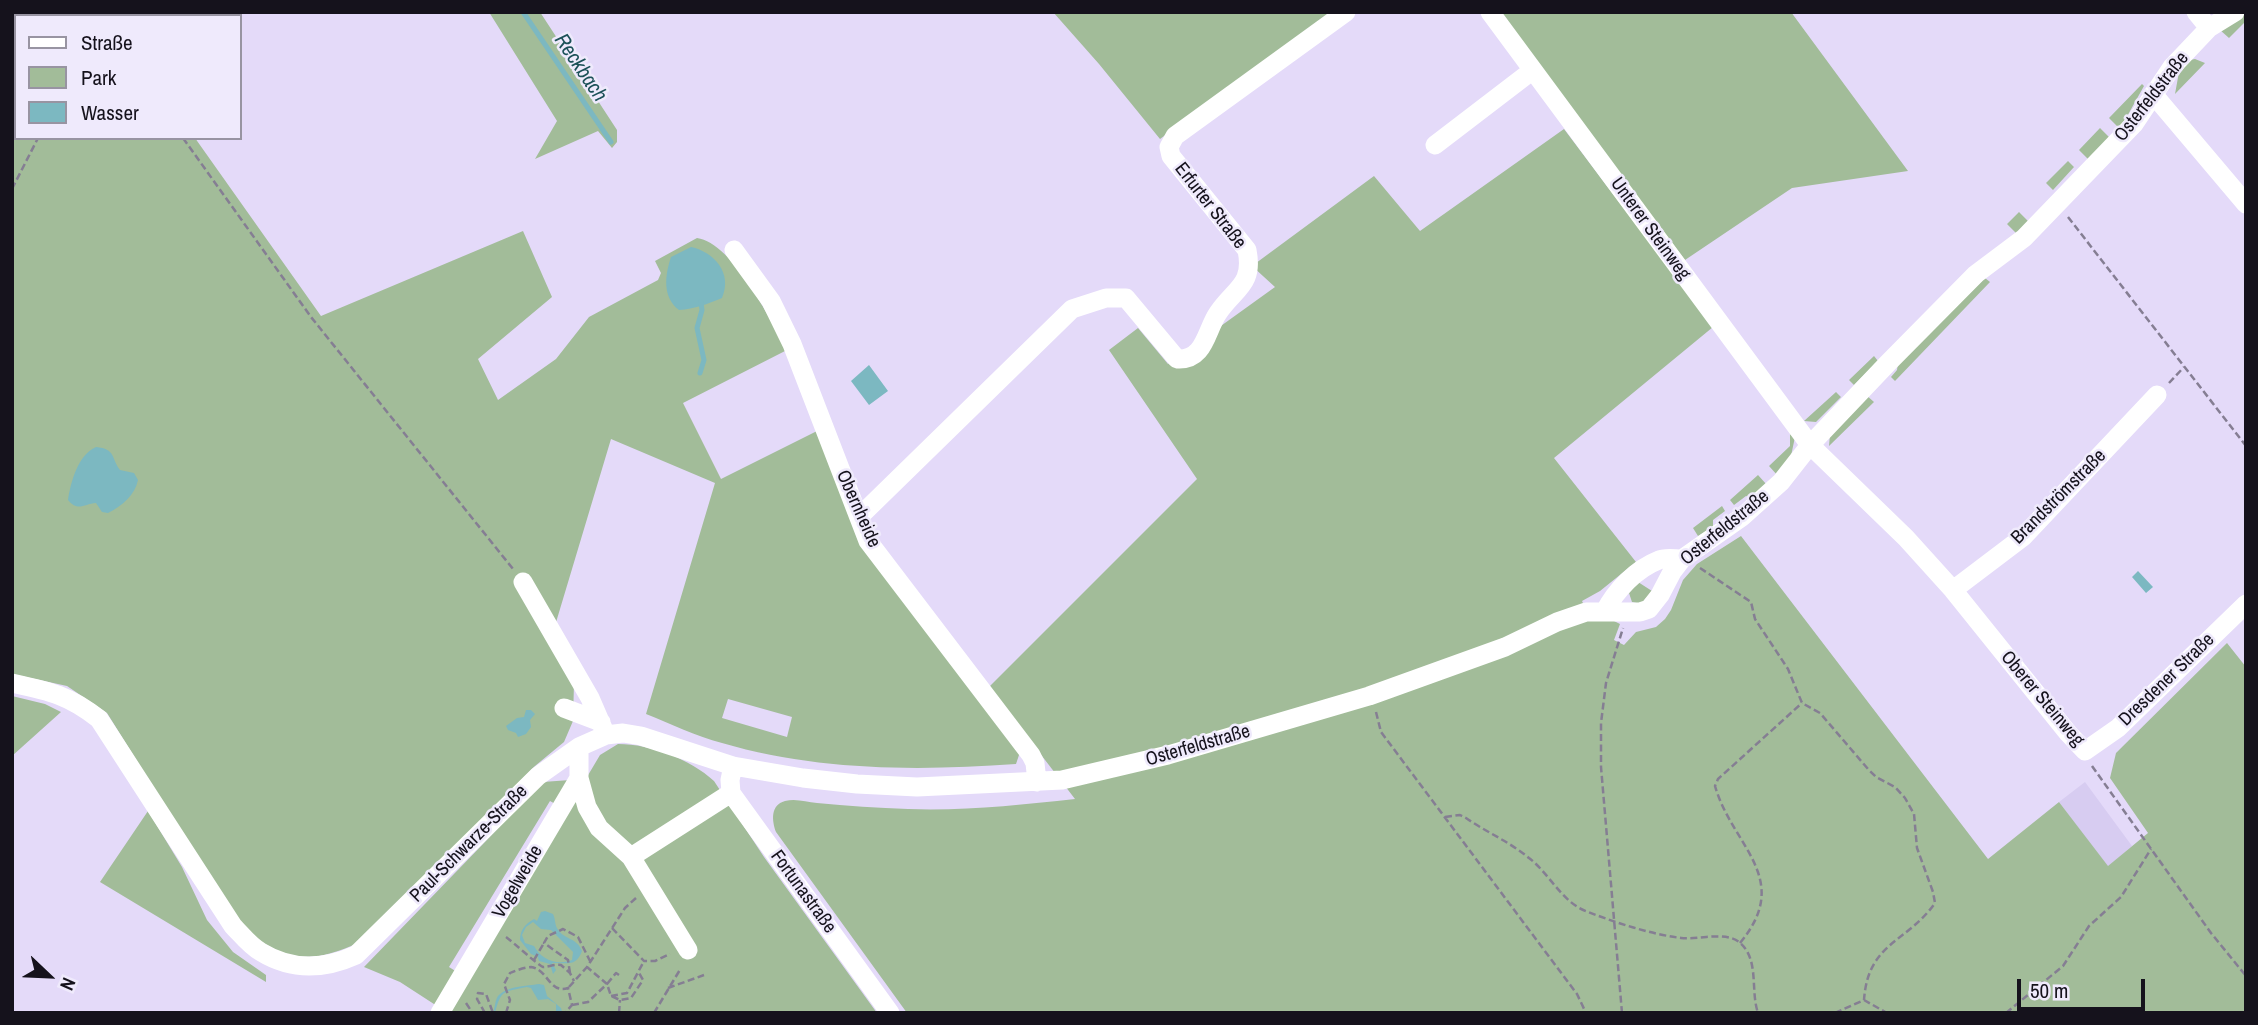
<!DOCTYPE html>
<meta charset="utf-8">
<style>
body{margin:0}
#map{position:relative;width:2258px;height:1025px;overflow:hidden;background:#e4daf9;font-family:"Archivo Narrow",sans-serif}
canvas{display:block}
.frame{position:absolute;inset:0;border:14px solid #15121c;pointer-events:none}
.legend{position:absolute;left:14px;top:14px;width:228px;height:126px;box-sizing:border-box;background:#efeafc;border:2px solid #9894a2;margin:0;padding:9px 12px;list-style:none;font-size:21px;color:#15121c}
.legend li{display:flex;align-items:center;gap:14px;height:35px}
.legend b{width:35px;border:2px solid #9894a2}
.north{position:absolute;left:14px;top:941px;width:70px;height:70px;-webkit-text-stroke:5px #efeafc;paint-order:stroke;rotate:113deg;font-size:19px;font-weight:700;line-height:28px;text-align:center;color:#15121c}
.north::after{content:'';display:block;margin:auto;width:24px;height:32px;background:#15121c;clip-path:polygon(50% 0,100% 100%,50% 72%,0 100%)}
.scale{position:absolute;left:2017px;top:979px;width:128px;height:32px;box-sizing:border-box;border:4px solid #15121c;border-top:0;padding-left:9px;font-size:21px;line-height:24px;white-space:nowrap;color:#15121c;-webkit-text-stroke:5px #efeafc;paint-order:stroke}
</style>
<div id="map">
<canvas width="2258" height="1025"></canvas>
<div class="frame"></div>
<ul class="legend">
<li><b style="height:9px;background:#fff"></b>Straße</li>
<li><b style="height:19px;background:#a2bc99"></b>Park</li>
<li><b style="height:19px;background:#7cb8c1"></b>Wasser</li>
</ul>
<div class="north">N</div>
<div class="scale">50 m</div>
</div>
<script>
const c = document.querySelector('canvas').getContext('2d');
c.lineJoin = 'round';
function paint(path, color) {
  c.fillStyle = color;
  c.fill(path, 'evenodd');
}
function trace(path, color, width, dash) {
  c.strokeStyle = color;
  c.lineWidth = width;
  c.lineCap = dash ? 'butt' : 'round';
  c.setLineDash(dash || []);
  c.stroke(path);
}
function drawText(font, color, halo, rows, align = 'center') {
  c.font = font + ' "Archivo Narrow",sans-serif';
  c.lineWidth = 5;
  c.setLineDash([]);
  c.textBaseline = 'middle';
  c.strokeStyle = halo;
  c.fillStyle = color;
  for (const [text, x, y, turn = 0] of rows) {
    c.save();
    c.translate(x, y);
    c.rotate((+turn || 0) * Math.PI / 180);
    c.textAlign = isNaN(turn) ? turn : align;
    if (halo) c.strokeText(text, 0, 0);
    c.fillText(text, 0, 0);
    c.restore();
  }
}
paint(new Path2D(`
 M 2085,782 L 2132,846 L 2108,867 L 2059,802 Z`), '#d7ccf1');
paint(new Path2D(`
 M 12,12 L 105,12 L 107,16 L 16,16 L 16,138 L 195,138 L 321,316 L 523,231 L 552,297 L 478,359 L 498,400 L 556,359 L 589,317 L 658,280 L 661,273 L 655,261 L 697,238 C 733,243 771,321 787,350 L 683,403 L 721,479 L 817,431 L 861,546 L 1020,752 L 1016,764 C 918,771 817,771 722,743 C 696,736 671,724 646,714 L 715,483 L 611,439 L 554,629 L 574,683 L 573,721 L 564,742 L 535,766 L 360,942 C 309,966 283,961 240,926 L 107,713 L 67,686 L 12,674 ZM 728,699 L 792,717 L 787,737 L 722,718 Z
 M 489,12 L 540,12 L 617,130 L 617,142 L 612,148 L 598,131 L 535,159 L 557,121 Z
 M 1053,12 L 1332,12 L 1160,139 L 1099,64 Z
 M 1497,12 L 1791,12 L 1908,171 L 1792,188 L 1685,260 Z
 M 2246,13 L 2246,21 L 2229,38 L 2220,30 Z
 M 2195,59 L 2205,63 L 2175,94 L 2179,72 L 2190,60 Z
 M 2142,84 L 2144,86 L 2120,129 L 2109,118 Z
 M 2100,128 L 2111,139 L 2089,160 L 2079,150 Z
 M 1564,129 L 1713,327 L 1554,458 L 1636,562 L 1600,591 L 1582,601 L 1591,620 L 1610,619 L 1620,624 L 1614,640 L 1624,645 L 1636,632 L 1656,627 L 1665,619 L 1671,610 L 1683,580 L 1697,564 L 1741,536 L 1988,859 L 2059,802 L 2108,866 L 2148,833 L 2110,778 L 2116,753 L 2227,643 L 2246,667 L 2246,1013 L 907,1013 L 776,832 C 772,821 770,805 785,801 C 796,798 806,802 817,803 C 847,806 878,808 908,809 C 964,811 1020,805 1075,799 L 989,687 L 1197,479 L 1109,350 L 1138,328 L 1168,364 L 1275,287 L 1252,266 L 1374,176 L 1420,231 Z
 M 2068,161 L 2074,167 L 2053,190 L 2046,183 Z
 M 2019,212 L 2029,222 L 2017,234 L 2007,224 Z
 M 1985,278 L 1990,282 L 1895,381 L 1891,377 L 1897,370 L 1898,363 Z
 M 1874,356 L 1878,361 L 1854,385 L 1849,380 Z
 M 1836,392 L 1841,397 L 1816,422 L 1804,421 Z
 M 1865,394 L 1874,402 L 1829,446 L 1830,434 Z
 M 1790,434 L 1795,437 L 1791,456 L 1778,476 L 1769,466 L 1790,446 Z
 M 1758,475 L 1767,485 L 1753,498 L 1746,496 L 1734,505 L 1730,500 Z
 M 1722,506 L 1725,511 L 1713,520 L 1713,527 L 1698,536 L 1693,528 Z
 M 1638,582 L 1652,591 L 1641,604 L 1632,602 L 1629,593 Z
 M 12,696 L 45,704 L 61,712 L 12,756 Z
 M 618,744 C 651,744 690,759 714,781 L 764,857 L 877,1013 L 447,1013 L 600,755 Z
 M 570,780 L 559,806 L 550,801 L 449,967 L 457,972 L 437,1006 L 400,982 L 364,967 L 543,782 Z
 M 148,811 L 182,867 L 207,920 L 233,952 L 266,975 L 266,982 L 100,882 Z`), '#a2bc99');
paint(new Path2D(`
 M 691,247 C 714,252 733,273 722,298 C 707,304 695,309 679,310 C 662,297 665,275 671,257 Z
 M 869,365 L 888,391 L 869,405 L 851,381 Z
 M 96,447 C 116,449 111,458 120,470 L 134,473 L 138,480 C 135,495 122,506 108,513 L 102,512 L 96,503 C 84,504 78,512 68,500 C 71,481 78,455 96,447 Z
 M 2138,571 L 2153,587 L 2146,593 L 2132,577 Z
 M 526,710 L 531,710 L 535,714 L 530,720 L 531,727 L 526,734 L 518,737 L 516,733 L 508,730 L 506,726 L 517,718 L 524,717 Z
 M 545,911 L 553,914 C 556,920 554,925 559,931 C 566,940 577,938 582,951 C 576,968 566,962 552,963 L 556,970 L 553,974 L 550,964 L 539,961 L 538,957 L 531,954 L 520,940 C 520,930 525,924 534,919 L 537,921 L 541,912 ZM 533,922 L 541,929 L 551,930 L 573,952 L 572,960 C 556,966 541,959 534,946 L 525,943 L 522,935 L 526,927 Z
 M 539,984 L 544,985 L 547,996 L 561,1008 L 562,1012 L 556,1013 L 556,1004 L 548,999 L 538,1000 L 531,988 L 527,987 C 504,992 501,989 495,1013 L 493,1013 C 495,1008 495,1000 498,996 C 507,986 527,986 539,984 Z`), '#7cb8c1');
trace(new Path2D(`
 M 121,12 L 121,16
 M 523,12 L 611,142
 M 700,373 L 704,360 L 697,328 L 702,310 L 701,302`), '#7cb8c1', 5);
trace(new Path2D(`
 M 94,12 L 96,16
 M 183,138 L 311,317 L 513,569
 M 12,189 L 38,138
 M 2068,217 L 2246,446
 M 2169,383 L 2184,367
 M 1700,568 L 1751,602 L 1755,619 L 1788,669 L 1802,703 L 1820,713 L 1868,769 L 1876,777 L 1895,787 L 1905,798 L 1914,814 L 1917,848 L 1933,892 L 1935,903 C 1907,943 1868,942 1864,1000
 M 1376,712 L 1381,732 L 1577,994 L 1586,1013
 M 2092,766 L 2211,933 L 2246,976
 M 1445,817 L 1460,815 L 1466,818 C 1486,832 1510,842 1529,858 C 1550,874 1562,903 1588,912 C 1617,923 1650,934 1681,938 C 1698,940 1725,931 1739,942 C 1760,959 1750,990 1758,1013
 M 612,928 L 644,961 L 655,961 L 670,954
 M 506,937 C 513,942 539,966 543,967 C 548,967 555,964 561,965 L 570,973 L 574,981
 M 1740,943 C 1794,878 1732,846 1715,786 L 1718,779 L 1802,703
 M 534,960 L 544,943
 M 570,973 L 568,960 L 544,943 L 548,936 L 563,929 L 578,937 L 590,961
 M 619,975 L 616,973 L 607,984 L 611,996 L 620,1000 L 631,998 L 643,980 L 638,971
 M 569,987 L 587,967 L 625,908 L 636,898
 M 668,988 L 704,975
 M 611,996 L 627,993 L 644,961
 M 466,1003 L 472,1012
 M 572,1005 L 588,1002 L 607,984 L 587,967
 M 485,1013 L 477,999 L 478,993 L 486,994 L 493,1013
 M 506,1013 L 510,1000 L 504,984 L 510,973 C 514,971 526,967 531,967 C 548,969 549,994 568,988 L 572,1005 L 565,1013
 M 619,1013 L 620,1000
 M 654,1013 L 681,968
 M 1622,1013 L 1601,767 L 1601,723 L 1606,683 L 1623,628
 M 1835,1013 L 1864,1000 L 1887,1013
 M 2006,1013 L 2063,966 L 2089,926 L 2121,897 L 2151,849`), '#857e93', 2.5, [7, 3.5]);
trace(new Path2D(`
 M 1490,12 L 1810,445 L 1906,538 L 1953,590 L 2068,733 L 2085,751 L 2118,728 L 2246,604
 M 2196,12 L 2209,28
 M 2153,94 L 2246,204
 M 1435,145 L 1533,70
 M 734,250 L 771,301 L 792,344 L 868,541 L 1031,755 L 1035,763 L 1037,782
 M 859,517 L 1072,309 L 1106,298 L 1126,298 L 1177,359 C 1205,361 1206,330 1218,313 C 1235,288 1254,285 1247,250 L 1171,156 L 1169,147 L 1175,136 L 1346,12
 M 523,582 L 590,698 L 606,735
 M 1953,590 L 2023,537 L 2157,395
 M 1605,611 C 1616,590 1636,569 1659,560 C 1665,557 1675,559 1682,559
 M 12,683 C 49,691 69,695 99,719 L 233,926 C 241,934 250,946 261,952 C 292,971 325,969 356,955 L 538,776 L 579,747 L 606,735 L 623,733 L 641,736 L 733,766 L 803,778 L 857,784 L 917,787 L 1062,780 L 1168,755 L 1369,696 L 1505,647 L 1557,622 L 1586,612 L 1640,612 L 1649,609 L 1660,595 L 1672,572 L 1682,559 L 1742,517 L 1781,482 L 1810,445 L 1888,363 L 1976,274 L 2024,238 L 2134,124 L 2172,67 L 2209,28 L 2235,12
 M 564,708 L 601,722
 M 733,766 L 730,780 L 731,793 L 890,1013
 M 579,778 L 587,807 L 599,828 L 631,857 L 688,950
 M 631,857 L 731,793
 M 440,1013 L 579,778 L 579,747`), '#fff', 19);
drawText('19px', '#15121c', '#efeafc', [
 ["Osterfeldstraße",2152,97,-52],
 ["Erfurter Straße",1210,206,52],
 ["Unterer Steinweg",1650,229,54],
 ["Brandströmstraße",2059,497,-45],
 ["Obernheide",858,509,66],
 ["Osterfeldstraße",1725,528,-39],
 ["Dresdener Straße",2167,680,-44],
 ["Oberer Steinweg",2042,699,50],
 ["Osterfeldstraße",1198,746,-16],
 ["Paul-Schwarze-Straße",469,844,-45],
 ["Vogelweide",518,882,-60],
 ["Fortunastraße",803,892,54]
]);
drawText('italic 21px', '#1c5158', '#efeafc', [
 ["Reckbach",580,68,56]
]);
</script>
